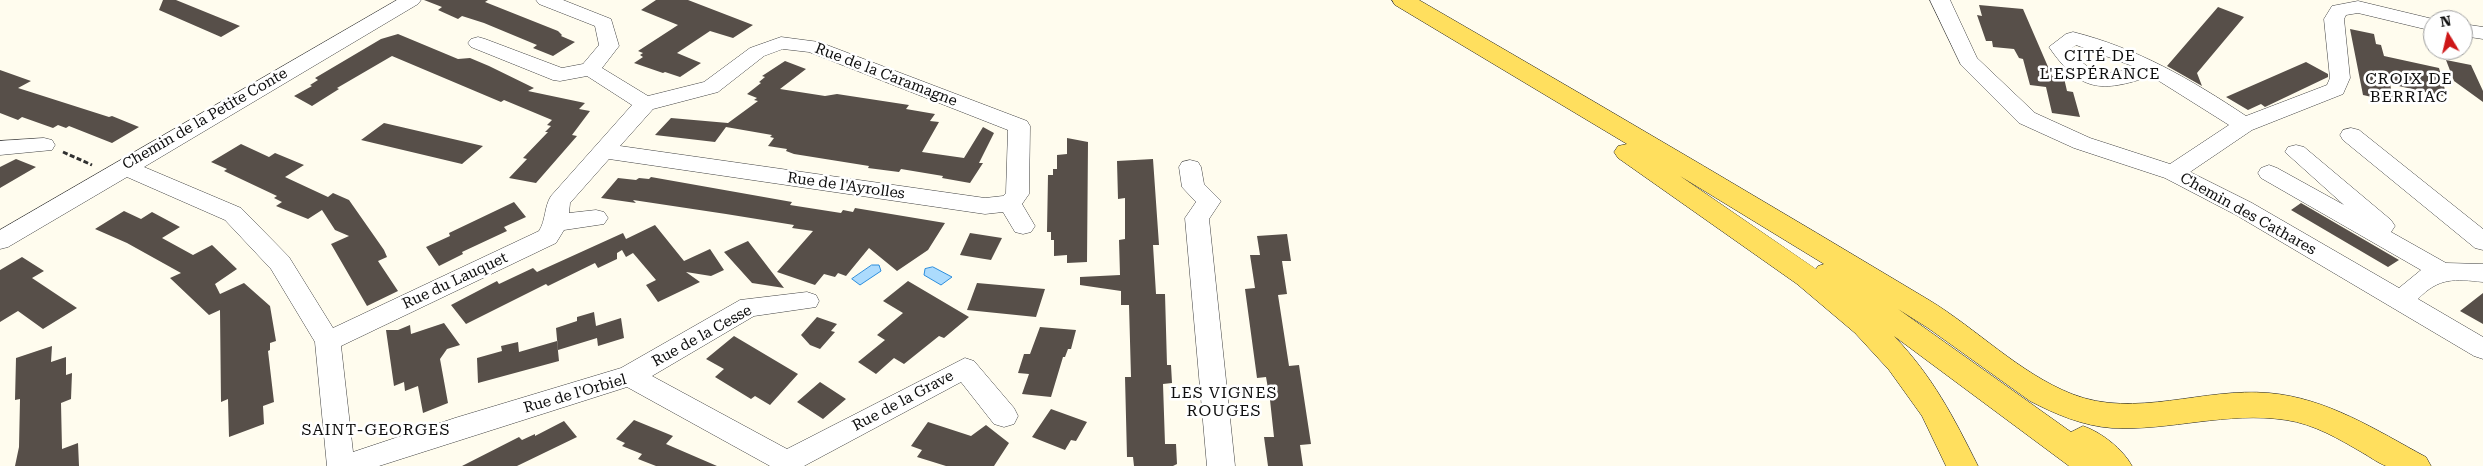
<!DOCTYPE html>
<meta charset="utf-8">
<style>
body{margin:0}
#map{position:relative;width:2483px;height:466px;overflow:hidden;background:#fffcee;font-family:"Roboto Serif",serif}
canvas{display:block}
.north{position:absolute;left:2423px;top:10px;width:50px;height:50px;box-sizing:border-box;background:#fff;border:1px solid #9f9f9f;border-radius:50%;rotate:351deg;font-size:14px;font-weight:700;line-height:20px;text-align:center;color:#0e0e0e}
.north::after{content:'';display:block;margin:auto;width:18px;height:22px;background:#cd1617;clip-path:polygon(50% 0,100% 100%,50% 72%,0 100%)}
</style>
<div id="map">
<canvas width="2483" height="466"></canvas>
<div class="north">N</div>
</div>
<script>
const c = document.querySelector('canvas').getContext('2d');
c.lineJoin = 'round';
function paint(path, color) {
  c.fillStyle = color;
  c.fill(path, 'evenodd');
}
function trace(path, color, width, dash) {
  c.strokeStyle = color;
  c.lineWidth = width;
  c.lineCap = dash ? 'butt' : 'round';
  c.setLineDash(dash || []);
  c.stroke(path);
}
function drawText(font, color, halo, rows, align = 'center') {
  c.font = font + ' "Roboto Serif",serif';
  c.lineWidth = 5;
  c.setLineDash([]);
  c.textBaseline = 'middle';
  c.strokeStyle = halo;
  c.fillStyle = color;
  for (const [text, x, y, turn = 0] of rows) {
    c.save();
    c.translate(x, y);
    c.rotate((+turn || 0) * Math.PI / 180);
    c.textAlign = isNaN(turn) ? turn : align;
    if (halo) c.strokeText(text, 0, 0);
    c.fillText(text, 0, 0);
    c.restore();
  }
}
const water = new Path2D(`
 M 872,265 L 879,265 L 881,271 L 860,285 L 852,279 Z
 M 933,267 L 935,268 L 952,277 L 941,285 L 924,275 L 925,269 Z`);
paint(water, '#acdbfd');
trace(water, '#2b8ddc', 1);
paint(new Path2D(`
 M 163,0 L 176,0 L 240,26 L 221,37 L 159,10 Z
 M 424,0 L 488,0 L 485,2 L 558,31 L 562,35 L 561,36 L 575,42 L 553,56 L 533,48 L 537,45 L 484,23 L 462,16 L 458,19 L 438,10 L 442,7 Z
 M 656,0 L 688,0 L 753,25 L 733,38 L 710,31 L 677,53 L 701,63 L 680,77 L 665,72 L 663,73 L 634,63 L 643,57 L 640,55 L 643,53 L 638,51 L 678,25 L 641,10 Z
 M 1979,5 L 2023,9 L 2052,76 L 2064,78 L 2067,91 L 2073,92 L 2080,117 L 2052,113 L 2046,87 L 2030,85 L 2023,59 L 2019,58 L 2014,49 L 1993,47 L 1992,41 L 1986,41 L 1977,15 L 1982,16 Z
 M 2218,7 L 2244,17 L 2197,73 L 2202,86 L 2167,66 Z
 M 2350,29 L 2374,34 L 2376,44 L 2381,45 L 2384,56 L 2439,68 L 2447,97 L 2390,84 L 2394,102 L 2363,95 Z
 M 398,34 L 458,59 L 470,58 L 489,66 L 534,88 L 528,91 L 585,103 L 579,109 L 590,111 L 572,135 L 577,136 L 536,183 L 509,178 L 527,159 L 523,158 L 548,132 L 545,132 L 551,126 L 547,125 L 552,120 L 504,100 L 501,102 L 392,56 L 337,88 L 339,89 L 312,106 L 294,96 L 312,86 L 310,85 L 318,80 L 315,78 L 381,39 Z
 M 2446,60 L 2471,65 L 2483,91 L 2483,102 L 2454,81 Z
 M 785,61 L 806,69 L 780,89 L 825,96 L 837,94 L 909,105 L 906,109 L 935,114 L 930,121 L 939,122 L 922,152 L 964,158 L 983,127 L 994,133 L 979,163 L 983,163 L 970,183 L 942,178 L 943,176 L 901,169 L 899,172 L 868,168 L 869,166 L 794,154 L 786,151 L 787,149 L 768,146 L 774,138 L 770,137 L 772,135 L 726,127 L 715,142 L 655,135 L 671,118 L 728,123 L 758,101 L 754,100 L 757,98 L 747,94 L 761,83 L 759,82 L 765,77 L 762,76 Z
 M 2306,62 L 2328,74 L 2328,77 L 2265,107 L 2261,104 L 2248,110 L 2226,97 Z
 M 0,70 L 31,81 L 18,88 L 109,117 L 112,116 L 139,127 L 112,143 L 69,126 L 66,128 L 58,125 L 53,128 L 22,117 L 18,120 L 0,113 Z
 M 384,123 L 483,146 L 462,164 L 361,140 Z
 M 1067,138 L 1088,142 L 1087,262 L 1067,263 L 1067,255 L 1054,256 L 1054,240 L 1051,240 L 1051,232 L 1047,232 L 1048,175 L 1053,175 L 1053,169 L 1057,169 L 1057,155 L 1067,154 Z
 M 241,144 L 269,157 L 275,153 L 304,165 L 285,177 L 328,197 L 333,193 L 349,200 L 384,250 L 387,257 L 378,261 L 398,291 L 367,306 L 331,244 L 349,236 L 335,230 L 322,210 L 308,219 L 276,206 L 282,202 L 274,198 L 277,196 L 224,171 L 227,169 L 211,162 Z
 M 16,159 L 36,167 L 0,188 L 0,167 Z
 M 1153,159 L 1159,245 L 1153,245 L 1156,294 L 1165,294 L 1167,365 L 1171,365 L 1172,383 L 1163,384 L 1165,444 L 1176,444 L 1177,464 L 1173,466 L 1134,466 L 1133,457 L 1127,457 L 1125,377 L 1131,377 L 1129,305 L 1121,305 L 1121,291 L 1080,285 L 1080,277 L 1120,275 L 1119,240 L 1125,239 L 1125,198 L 1118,199 L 1117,161 Z
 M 651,177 L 792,202 L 790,205 L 841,213 L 843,210 L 853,212 L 855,208 L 945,223 L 928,250 L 897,271 L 869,248 L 846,276 L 838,273 L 835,277 L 824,274 L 815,285 L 777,272 L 813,231 L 792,228 L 794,225 L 726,214 L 633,200 L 636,203 L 601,198 L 618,178 L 636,180 L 639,178 L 649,179 Z
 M 514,202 L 526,217 L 504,227 L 507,231 L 462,252 L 463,254 L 439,266 L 426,247 L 450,236 L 449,233 Z
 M 2301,203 L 2399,260 L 2388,267 L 2291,210 Z
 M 124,211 L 141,219 L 152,212 L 180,227 L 162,238 L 193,255 L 212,245 L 237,269 L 215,284 L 220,294 L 244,283 L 270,306 L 276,341 L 270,343 L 270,350 L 268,351 L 274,402 L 263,406 L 264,424 L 229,437 L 228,399 L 221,402 L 220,310 L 209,315 L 170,278 L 181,273 L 127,243 L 95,229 Z
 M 655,225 L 684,261 L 710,249 L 724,270 L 711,276 L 686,272 L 700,282 L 658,302 L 646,285 L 656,280 L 633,253 L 626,257 L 622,250 L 617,253 L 617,259 L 598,268 L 595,263 L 548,286 L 546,284 L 466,324 L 451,305 L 497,281 L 499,284 L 533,268 L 537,272 L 623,233 L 626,239 Z
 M 970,233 L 1002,238 L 991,260 L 960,255 Z
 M 1287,234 L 1291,261 L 1282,261 L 1287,294 L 1278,295 L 1289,366 L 1299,365 L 1311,444 L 1300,445 L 1303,466 L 1268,466 L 1264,437 L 1274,437 L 1270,400 L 1266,377 L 1257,378 L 1245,289 L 1255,288 L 1250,255 L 1260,255 L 1257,236 Z
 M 748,241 L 784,288 L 752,283 L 724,252 Z
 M 22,257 L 44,271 L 32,278 L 77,308 L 43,329 L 18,311 L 0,322 L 0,270 Z
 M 908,281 L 969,317 L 944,338 L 939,336 L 904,364 L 894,358 L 876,374 L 858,362 L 885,340 L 877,335 L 903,313 L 883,301 Z
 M 977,283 L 1022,287 L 1045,289 L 1036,317 L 967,310 Z
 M 2483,293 L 2483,324 L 2460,311 Z
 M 594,312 L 596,326 L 621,318 L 624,338 L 598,346 L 597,338 L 558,350 L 556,328 L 577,321 L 577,317 Z
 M 817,317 L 837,324 L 831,331 L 835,332 L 820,349 L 810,345 L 801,335 Z
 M 444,323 L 460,345 L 447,349 L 440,359 L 448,403 L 423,413 L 418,386 L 405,391 L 404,382 L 394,386 L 386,330 L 398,330 L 410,325 L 411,334 Z
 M 1040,327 L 1076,330 L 1071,349 L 1068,349 L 1065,357 L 1063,357 L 1051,397 L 1022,394 L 1029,374 L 1018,373 L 1024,354 L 1030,354 Z
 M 734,336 L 798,374 L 770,405 L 755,396 L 751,399 L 715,377 L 724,369 L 706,359 Z
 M 557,341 L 559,361 L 478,383 L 477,358 L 502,351 L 501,346 L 518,342 L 519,352 Z
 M 52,346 L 51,362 L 66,357 L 66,375 L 72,373 L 71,399 L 61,403 L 62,449 L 78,443 L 79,466 L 15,466 L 19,447 L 20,399 L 15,400 L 16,358 Z
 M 820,382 L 846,399 L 823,419 L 797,402 Z
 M 1051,409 L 1087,422 L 1076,441 L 1071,440 L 1065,450 L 1032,437 Z
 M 634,420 L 673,436 L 666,444 L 717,466 L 656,466 L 638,459 L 642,454 L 622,446 L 625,443 L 616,439 Z
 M 564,421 L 577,437 L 517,466 L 462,466 L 519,437 L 522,440 L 535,434 L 535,436 Z
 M 928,422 L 971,436 L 986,425 L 1009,443 L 994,466 L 946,466 L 917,457 L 922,450 L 911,446 Z`), '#574f49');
const minor = new Path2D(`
 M 397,0 L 421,0 L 418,4 L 144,167 L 241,208 L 289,257 L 333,328 L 539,231 C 546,220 544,207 551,196 L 632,105 L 587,76 L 560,81 L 553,80 L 471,47 L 468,43 L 471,39 L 478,37 L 485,39 L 562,68 L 583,64 L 599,45 L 595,26 L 539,4 L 536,0 L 563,0 L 611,19 L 619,46 L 602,68 L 648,96 L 704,82 L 750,48 L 781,37 L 819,42 L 1027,121 L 1030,126 L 1029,194 L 1022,204 L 1035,226 L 1031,232 L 1023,234 L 1015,232 L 1003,212 L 985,214 L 609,159 L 570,203 L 569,213 L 596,210 L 604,212 L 608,218 L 604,224 L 564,230 L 556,243 L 341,346 L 353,452 L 455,418 L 621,368 L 740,300 L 807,292 L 816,295 L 819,301 L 816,307 L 754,316 L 652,376 L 787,449 L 965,358 L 974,361 L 1014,408 L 1018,416 L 1014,424 L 1004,427 L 994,424 L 961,382 L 804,466 L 770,466 L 627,387 L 379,466 L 327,466 L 315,342 L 271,269 L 225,220 L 127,177 L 8,247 L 0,249 L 0,230 ZM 783,49 L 809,52 L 1008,130 L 1006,193 L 1003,196 L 985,198 L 620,146 L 653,109 L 718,92 L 764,56 Z
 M 1930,0 L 1950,0 L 1977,58 L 2035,113 L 2090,138 L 2170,164 L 2229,125 L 2151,76 C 2101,93 2080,92 2049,47 L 2066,34 L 2073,32 C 2137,48 2192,80 2246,116 L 2327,85 L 2330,78 L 2324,19 L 2332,6 L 2358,1 L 2437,20 L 2433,20 L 2433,31 L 2358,13 L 2346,15 L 2344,19 L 2350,78 L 2343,94 L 2252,130 L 2190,172 L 2252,203 L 2399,288 L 2421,270 L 2261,178 L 2258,173 L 2261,168 L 2269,165 L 2277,168 L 2344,205 L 2285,152 L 2288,147 L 2296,145 L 2304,147 L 2391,220 L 2395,226 L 2391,232 L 2446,263 L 2483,264 L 2483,282 C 2455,279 2439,277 2418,299 L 2483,337 L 2483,359 L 2474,356 L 2236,215 L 2165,178 L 2074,148 L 2019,123 L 1961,65 ZM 2076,45 L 2135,67 C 2105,77 2089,75 2071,49 Z
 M 2463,24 L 2483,27 L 2483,39 L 2463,36 Z
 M 2351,128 L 2359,130 L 2483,229 L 2483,250 L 2475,248 L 2343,140 L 2340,135 L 2343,130 Z
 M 44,138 L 52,140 L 55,145 L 52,150 L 0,155 L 0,141 Z
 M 1190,160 L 1198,162 L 1201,167 L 1204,184 L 1221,201 L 1209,219 L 1235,466 L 1207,466 L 1185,218 L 1196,202 L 1182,187 L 1179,167 L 1182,162 Z`);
const major = new Path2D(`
 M 1392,0 L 1419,0 L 1476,33 C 1628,121 1779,210 1929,300 C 1977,329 2019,373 2072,394 C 2135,419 2204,387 2269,393 C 2327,398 2376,430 2426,457 L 2431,466 C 2418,466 2398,466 2386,466 C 2378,463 2370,457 2363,453 C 2339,439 2314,424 2286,420 C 2227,411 2171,431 2112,428 C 2083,426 2055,414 2030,401 L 1928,328 L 1898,309 L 2071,432 L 2083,426 C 2101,432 2123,449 2132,466 L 2069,466 L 1894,336 C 1933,377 1953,416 1978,466 L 1946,466 L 1922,416 L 1889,370 L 1855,333 L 1797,284 L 1618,158 L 1614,152 L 1618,146 L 1627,144 L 1395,5 ZM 1680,176 L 1824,264 L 1818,266 L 1816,269 Z`);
trace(minor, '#414141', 1);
trace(major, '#1f1f1f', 1);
trace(new Path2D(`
 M 63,152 L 92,165`), '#303030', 3, [5, 2.5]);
paint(minor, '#fff');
paint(major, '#ffdf5e');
drawText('15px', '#0e0e0e', '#fff', [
 ["Rue de la Caramagne",886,75,21],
 ["Chemin de la Petite Conte",205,119,-30],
 ["Rue de l'Ayrolles",846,186,8],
 ["Chemin des Cathares",2248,214,29],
 ["Rue du Lauquet",455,281,-25],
 ["Rue de la Cesse",702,336,-29],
 ["Rue de l'Orbiel",575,394,-16],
 ["Rue de la Grave",903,401,-28]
]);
c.letterSpacing = '1px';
drawText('16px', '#0e0e0e', '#fff', [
 ["CITÉ DE",2100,56],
 ["L'ESPÉRANCE",2100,74],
 ["CROIX DE",2409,79],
 ["BERRIAC",2409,97],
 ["LES VIGNES",1224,393],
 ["ROUGES",1224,411],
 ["SAINT-GEORGES",376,430]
]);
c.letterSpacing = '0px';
</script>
